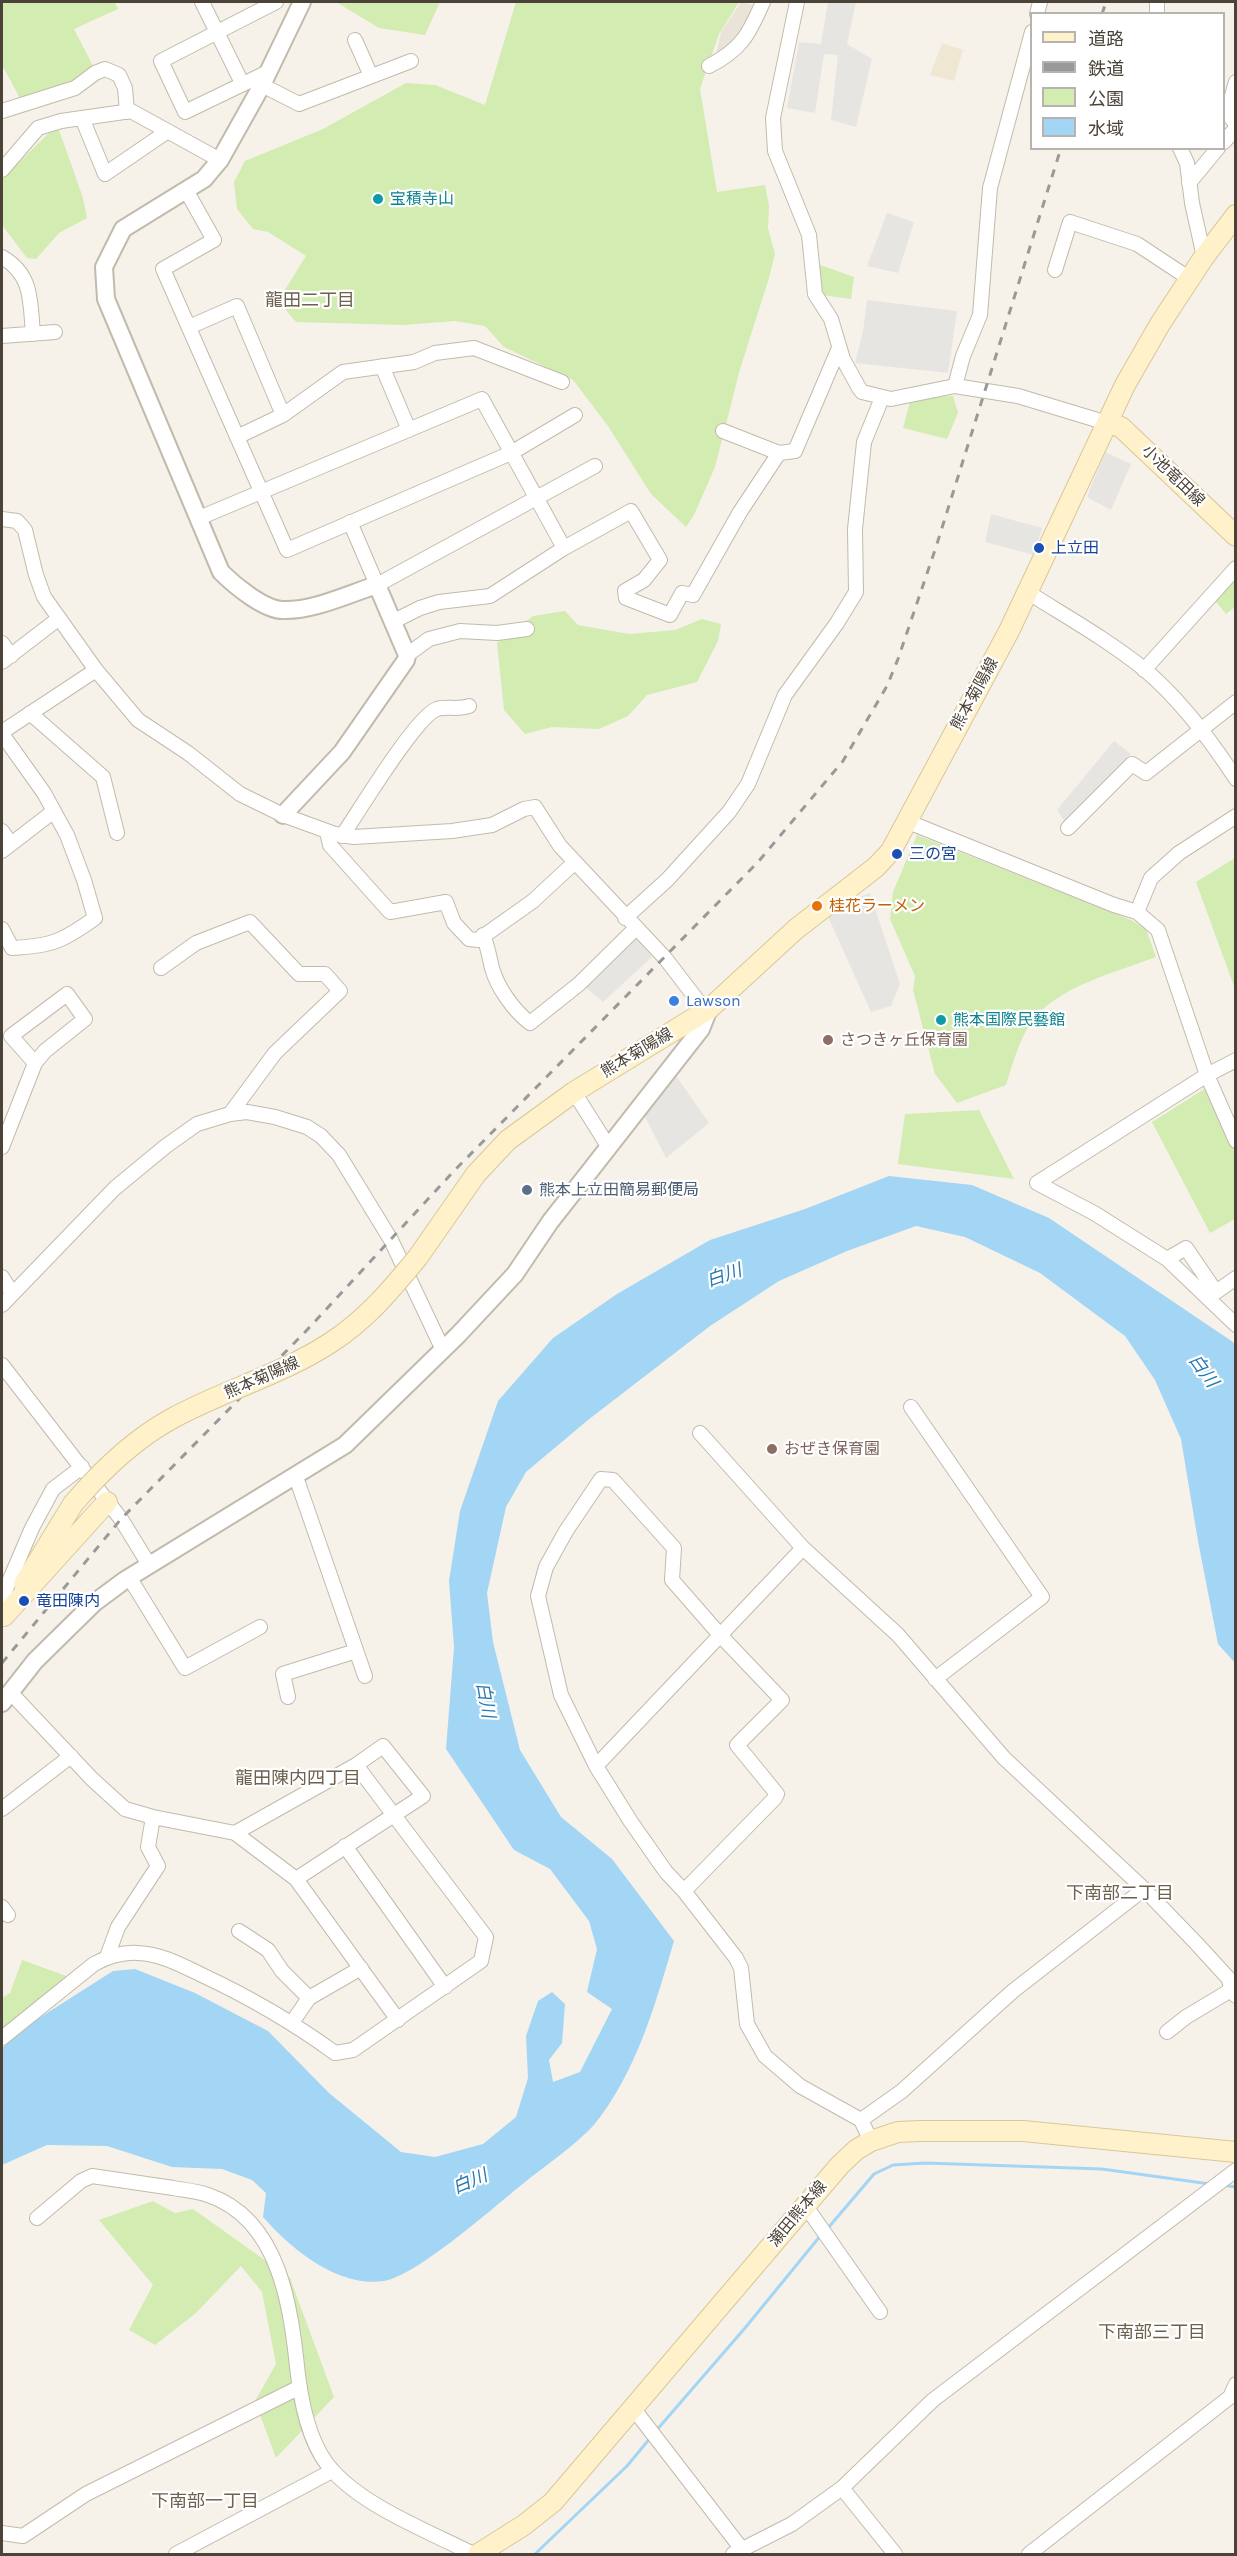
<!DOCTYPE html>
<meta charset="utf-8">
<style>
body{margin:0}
#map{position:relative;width:1237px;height:2556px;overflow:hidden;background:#f6f2ea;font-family:Karla,"Noto Sans JP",sans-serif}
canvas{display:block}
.frame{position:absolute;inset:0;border:3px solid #4b4337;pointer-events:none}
.legend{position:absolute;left:1030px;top:12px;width:195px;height:138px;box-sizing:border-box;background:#fff;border:2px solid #b7b4af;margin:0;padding:8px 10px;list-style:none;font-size:18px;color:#4b4337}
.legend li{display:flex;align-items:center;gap:12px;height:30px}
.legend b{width:30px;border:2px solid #b7b4af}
</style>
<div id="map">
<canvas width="1237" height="2556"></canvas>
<div class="frame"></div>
<ul class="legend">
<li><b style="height:8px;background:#fff2cb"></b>道路</li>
<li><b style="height:8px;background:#999"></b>鉄道</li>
<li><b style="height:16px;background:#d2ecb1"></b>公園</li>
<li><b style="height:16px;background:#a3d5f5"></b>水域</li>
</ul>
</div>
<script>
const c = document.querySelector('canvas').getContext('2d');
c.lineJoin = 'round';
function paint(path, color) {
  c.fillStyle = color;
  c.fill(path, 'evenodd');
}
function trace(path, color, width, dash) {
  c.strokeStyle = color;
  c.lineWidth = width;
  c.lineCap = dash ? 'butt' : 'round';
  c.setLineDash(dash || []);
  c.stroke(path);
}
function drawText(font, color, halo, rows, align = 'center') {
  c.font = font + ' Karla,"Noto Sans JP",sans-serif';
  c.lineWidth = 4.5;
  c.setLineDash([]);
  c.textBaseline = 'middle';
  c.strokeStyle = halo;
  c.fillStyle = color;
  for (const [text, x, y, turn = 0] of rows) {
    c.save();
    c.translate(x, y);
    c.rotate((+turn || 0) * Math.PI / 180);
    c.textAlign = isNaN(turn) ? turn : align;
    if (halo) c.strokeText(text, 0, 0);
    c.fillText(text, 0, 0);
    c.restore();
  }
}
paint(new Path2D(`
 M 741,2 L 756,6 L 746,33 L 716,55 L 721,32 Z`), '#eae4d8');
paint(new Path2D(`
 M 942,43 L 963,50 L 954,81 L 930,75 Z`), '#f0e7d3');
paint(new Path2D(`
 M 2,2 L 115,2 L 118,9 L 74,29 L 94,68 L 64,89 L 21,100 L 2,65 Z
 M 336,2 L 440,2 L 425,35 L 379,28 Z
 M 516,2 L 739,2 L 719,34 L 700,89 L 717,192 L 765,185 L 769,206 L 768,228 L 775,254 L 769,278 L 740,369 L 715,467 L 694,515 L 686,527 L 651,494 L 608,426 L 573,380 L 504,347 L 485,326 L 455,321 L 403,325 L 296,322 L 278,301 L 306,256 L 268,232 L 253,229 L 237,209 L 234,182 L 245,161 L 323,129 L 406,83 L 435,85 L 485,105 Z
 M 52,130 L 59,130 L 83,198 L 87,218 L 59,233 L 36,259 L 27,258 L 2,225 L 2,179 Z
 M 812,262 L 854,277 L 851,299 L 815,294 Z
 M 953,396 L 958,413 L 947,439 L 903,428 L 911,398 Z
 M 1235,574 L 1235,607 L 1226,614 L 1212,597 Z
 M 565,611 L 578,625 L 629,634 L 675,630 L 702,619 L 721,624 L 718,641 L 697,682 L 647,695 L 628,716 L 599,729 L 552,727 L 525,734 L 504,710 L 497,643 L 533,616 Z
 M 917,835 L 1131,920 L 1146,929 L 1156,957 C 1117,972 1059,986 1033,1020 C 1019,1039 1013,1063 1006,1085 L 957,1103 L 935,1074 L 913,990 L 915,976 L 890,919 L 893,892 Z
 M 1235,858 L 1235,989 L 1196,882 Z
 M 1206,1088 L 1235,1145 L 1235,1219 L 1210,1233 L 1152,1122 Z
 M 979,1110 L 1014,1179 L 898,1164 L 905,1114 Z
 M 22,1960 L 69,1977 L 2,2031 L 2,1998 L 10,1993 Z
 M 153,2201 L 175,2213 L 193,2209 L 290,2278 L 334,2397 L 276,2458 L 255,2401 L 276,2364 L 262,2292 L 241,2266 L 196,2313 L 155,2345 L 129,2330 L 153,2285 L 99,2220 Z`), '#d2ecb1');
paint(new Path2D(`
 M 828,2 L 856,2 L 847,44 L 872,59 L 856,127 L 831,120 L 838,55 L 824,54 L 815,113 L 787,108 L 799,42 L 821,44 Z
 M 887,213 L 914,222 L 898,273 L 867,266 Z
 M 867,300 L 957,311 L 948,373 L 855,363 L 863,331 Z
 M 1105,452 L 1131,464 L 1111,510 L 1087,497 Z
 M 991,514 L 1042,528 L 1034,555 L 985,542 Z
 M 1114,741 L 1131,754 L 1064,821 L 1057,810 Z
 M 870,893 L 900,984 L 891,1006 L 871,1012 L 825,910 Z
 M 632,932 L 652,957 L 603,1002 L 584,986 Z
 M 674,1073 L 709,1123 L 666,1158 L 642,1111 Z`), '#e7e5e2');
paint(new Path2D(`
 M 889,1176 L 972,1185 L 1049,1218 L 1233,1342 L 1236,1348 L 1235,1663 L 1218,1644 L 1198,1541 L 1181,1439 L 1155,1380 L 1125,1336 L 1040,1273 L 965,1237 L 916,1226 L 847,1251 L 779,1281 L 710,1326 L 588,1420 L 526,1472 L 506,1507 L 487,1593 L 493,1642 L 520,1750 L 561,1817 L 612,1859 L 674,1941 C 658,1995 642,2053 611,2101 C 604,2112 595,2125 586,2133 C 567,2151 545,2166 525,2182 C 495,2206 418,2275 384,2281 C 338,2288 291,2249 263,2217 L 266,2193 L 252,2180 L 222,2169 L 172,2167 L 107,2146 L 47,2145 L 2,2165 L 2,2048 L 25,2027 L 113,1971 L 135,1969 L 195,1993 L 268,2031 L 329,2093 L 401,2152 L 435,2157 L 483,2144 L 516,2117 L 528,2078 L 526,2036 L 538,2001 L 552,1992 L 565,2004 L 562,2043 L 549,2060 L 553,2082 L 580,2072 L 612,2009 L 587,1992 L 597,1949 L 589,1921 L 550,1869 L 514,1850 L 446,1749 L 454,1647 L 449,1581 L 460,1511 L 498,1401 L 553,1338 L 617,1294 L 710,1240 L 805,1209 Z`), '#a3d5f5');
trace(new Path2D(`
 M 1222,2185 L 1236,2187
 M 828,2228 L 874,2174 L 893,2165 L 925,2163 L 1102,2169 L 1210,2184
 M 655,2432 L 745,2328 L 821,2235
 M 535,2554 L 627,2466 L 651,2437`), '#a3d5f5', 3);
const minor = new Path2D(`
 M 202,2 L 242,83
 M 797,2 L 773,118 L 775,151 L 809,235 L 815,294 L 831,319 L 843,359 L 859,388 L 862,392 L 891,399 L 955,386 L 1018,396 L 1107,423
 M 1037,14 L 1040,2
 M 1157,14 L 1157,2
 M 355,40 L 371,76
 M 709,66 C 742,49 749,34 763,2
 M 268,72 L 185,112 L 161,61 L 276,2
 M 1236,82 L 1227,113 L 1236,124
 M 262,85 L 299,104 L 411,61
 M 2,111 L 75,88 L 95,73 L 105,69 L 119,75 L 125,88 L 127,112
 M 82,118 L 105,174 L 168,131
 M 1224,142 L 1236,128
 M 1180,148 L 1187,163 L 1192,203 L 1204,257
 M 2,170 L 38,128 L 61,121 L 131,111 L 220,160
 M 1189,183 L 1218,148
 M 186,190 L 214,240 L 163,269 L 287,550 L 511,453 L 575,415
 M 2,257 C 33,275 30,301 33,334
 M 1055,270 L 1070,222 L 1137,244 L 1190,279
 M 189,327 L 237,306 L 283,415 L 237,437
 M 2,336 L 55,332
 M 382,366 L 409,430
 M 955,386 L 963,356 L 980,315 L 990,188 L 1032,32
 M 283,415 L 343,372 L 414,362 L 435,353 L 474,348 L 562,382
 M 779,453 L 795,451 L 839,348
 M 199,518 L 482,399 L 564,548 L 631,511 L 660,560 L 644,580 L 625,591 L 626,598 L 670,615 L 682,593 L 693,595 L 740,512 L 779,453 L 723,431
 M 2,519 L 17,521 L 25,530 L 36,575 L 44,597 L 96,670 L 138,720 L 188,753 L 240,794 L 283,815 L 335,834 L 354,837 L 452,831 L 492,825 L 524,809 L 535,807 L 560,846 L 665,958 L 698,1001 L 709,1009
 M 350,522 L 377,585 L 595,466
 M 1029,593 C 1067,617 1108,640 1144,669 C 1181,700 1210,739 1236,779
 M 392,622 L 420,608 L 439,602 L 490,596 L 564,548
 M 2,643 L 11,656
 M 407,655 L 429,639 L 460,631 L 497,633 L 527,629
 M 2,662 L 58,619
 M 1144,670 L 1236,568
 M 30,713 L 103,777 L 117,833
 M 2,732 L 96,670
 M 2,734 L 44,793 L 67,835 L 84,880 L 95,918 C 63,941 52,946 12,948 L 2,929
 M 906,821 L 1114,905 L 1137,912 L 1158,930 L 1207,1075 L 1236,1141
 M 1068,828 L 1132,764 L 1146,773 L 1236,702
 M 2,831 L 11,844
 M 327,832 L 330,845 L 390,912 L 446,902 L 454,923 L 469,939 L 478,940 L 533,901 L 575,862
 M 342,836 C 358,813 416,716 437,709 C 447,706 458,710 469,706
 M 2,851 L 54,811
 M 1137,912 L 1151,878 L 1179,853 L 1236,816
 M 625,918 L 667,880 L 729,812 L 748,784 L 785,695 L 837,623 L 856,592 L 855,529 L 864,442 L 882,398
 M 483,935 C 488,947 489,956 492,968 C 497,987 514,1011 530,1023 L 579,984 L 636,928
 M 161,968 L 196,943 L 250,922 L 299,974 L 325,974 L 340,991 L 275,1053 L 230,1114
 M 574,1092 L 608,1146
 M 2,1147 L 35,1063 L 45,1051 L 85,1019 L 67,994 L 11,1036 L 35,1063
 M 1037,1183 L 1094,1213 L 1167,1259 L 1236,1325
 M 1037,1183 L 1207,1075 L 1236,1060
 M 1167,1259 L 1186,1248 L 1216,1292 L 1236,1278
 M 2,1277 L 12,1293
 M 2,1305 L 115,1188 L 166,1146 L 197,1124 L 230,1114 L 247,1112 L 275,1117 L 307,1127 L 321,1136 L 339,1155 L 391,1240 L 443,1350
 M 2,1365 L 121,1519 L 148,1563
 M 911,1407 L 1042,1597 L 935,1679
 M 700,1433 L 803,1548 L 898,1635 L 1004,1758 L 1144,1889 L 1197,1944 L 1229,1979 L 1231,1990 L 1236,1996
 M 296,1477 L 365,1676
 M 129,1577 L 185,1668 L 260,1627
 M 2,1598 L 32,1528 L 53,1489 L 82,1467
 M 10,1692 L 92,1779 L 125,1809 L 153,1817 L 235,1833 L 296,1879 L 398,2020
 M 288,1697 L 283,1674 L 356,1651
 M 596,1766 L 803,1548
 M 2,1809 L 71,1756
 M 235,1833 L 356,1765 L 383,1746 L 423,1796 L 296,1879
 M 345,1846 L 445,1987
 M 684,1891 L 775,1798 L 777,1794 L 737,1745 L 782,1700 L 720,1635 L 672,1580 L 674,1548 L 613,1480 L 601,1479 L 566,1531 L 546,1567 L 538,1596 L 561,1695 L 596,1766 L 631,1822 L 666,1872 L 684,1891 L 736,1958 L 741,1968 L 747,2024 L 765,2056 L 800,2086 L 861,2120 L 871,2141
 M 2,1907 L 8,1915
 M 239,1931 L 268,1950 L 282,1971 L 309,1998
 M 107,1957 L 118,1927 L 158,1866 L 148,1847 L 153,1817
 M 293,2021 L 309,1998 L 361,1968
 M 1167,2032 L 1186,2017 L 1231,1990
 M 2,2038 L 94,1964 C 107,1957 123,1952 138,1953 C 162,1954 183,1966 204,1976 C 253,1999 291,2021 335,2053 L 353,2050 L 481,1961 L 486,1937 L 356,1765
 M 861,2120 L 902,2091 L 1013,1991 L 1144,1889
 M 805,2205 L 880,2312
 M 37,2218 L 81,2181 L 92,2176 C 119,2180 146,2184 173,2188 C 184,2190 197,2191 208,2195 C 281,2220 291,2309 298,2375 C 302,2407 310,2447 333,2471 C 365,2507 430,2532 473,2554
 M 633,2408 L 741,2548
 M 842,2488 L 895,2554
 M 2,2533 L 23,2536 L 86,2494 L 300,2387
 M 176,2554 L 332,2471
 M 733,2554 L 792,2524 L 842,2488 L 933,2400 L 1236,2170
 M 1029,2554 L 1230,2397 L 1236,2384`);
const tertiary = new Path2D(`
 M 283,815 L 342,752 L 406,660 L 407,655 L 377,585 C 348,594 314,611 283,610 C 264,610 234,585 221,572 L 106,299 L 104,267 L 123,229 L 204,179 L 220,160 L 262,85 L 302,2
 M 2,1703 L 35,1661 L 94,1603 L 125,1580 L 345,1445 L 458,1335 L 515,1274 L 550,1222 L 701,1029 L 709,1009`);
const secondary = new Path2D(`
 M 1107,423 L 1121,427 L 1236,536
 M 418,1257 L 476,1174 L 508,1140 L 574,1092 L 709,1009 L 796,929 L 876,867 L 891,851 L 1009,631 L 1125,385 L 1160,324 L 1204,257 L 1236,215
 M 24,1584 L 73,1504
 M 4,1616 L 107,1502
 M 478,2554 L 524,2525 L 553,2502 L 840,2165 L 856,2150 L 871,2141 L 898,2132 L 921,2131 L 1023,2131 L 1236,2152`);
trace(minor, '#c2baac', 16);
trace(tertiary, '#c2baac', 20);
trace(secondary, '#d9c797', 22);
trace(minor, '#fff', 14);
trace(tertiary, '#fff', 16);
trace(secondary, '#fff2cb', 20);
trace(new Path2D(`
 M 1102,14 L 1106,2
 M 2,1663 L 121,1519 L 307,1330 L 453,1172 L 758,862 L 843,761 L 887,686 L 898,659 L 936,547 L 1061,148`), '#999', 3, [8, 8]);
const secondaryBridge = new Path2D(`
 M 73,1504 C 101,1471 134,1439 173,1418 C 224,1390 281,1375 330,1343 C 366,1320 391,1290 418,1257`);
trace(secondaryBridge, '#d9c797', 22, []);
trace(secondaryBridge, '#fff2cb', 20);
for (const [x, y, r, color] of [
 [378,199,6,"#0f9aa8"],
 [1039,548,6,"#1a4fb4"],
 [897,854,6,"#1a4fb4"],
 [817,906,6,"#e8710a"],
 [674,1001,6,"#3f7fe0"],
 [941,1020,6,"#0f9aa8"],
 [828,1040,6,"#8d6e63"],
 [527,1190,6,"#5c6f8a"],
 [772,1449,6,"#8d6e63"],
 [24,1601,6,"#1a4fb4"]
]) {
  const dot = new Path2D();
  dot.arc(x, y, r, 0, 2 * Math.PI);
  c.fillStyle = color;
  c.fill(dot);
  trace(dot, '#fff', 2);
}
drawText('16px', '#0d838f', '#fff', [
 ["宝積寺山",390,199],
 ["熊本国際民藝館",953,1020]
], 'left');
drawText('16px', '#4b4337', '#fff', [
 ["小池竜田線",1173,476,44],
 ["熊本菊陽線",975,694,-61],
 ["熊本菊陽線",637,1053,-31],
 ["熊本菊陽線",262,1378,-24],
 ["瀬田熊本線",798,2214,-50]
]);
drawText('16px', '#164399', '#fff', [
 ["上立田",1051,548],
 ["三の宮",909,854],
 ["竜田陳内",36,1601]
], 'left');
drawText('16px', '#c56008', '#fff', [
 ["桂花ラーメン",829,906]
], 'left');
drawText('16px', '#366cbe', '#fff', [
 ["Lawson",686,1001]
], 'left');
drawText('16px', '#785e54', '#fff', [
 ["さつきヶ丘保育園",840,1040],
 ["おぜき保育園",784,1449]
], 'left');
drawText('16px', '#4e5e75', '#fff', [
 ["熊本上立田簡易郵便局",539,1190]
], 'left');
drawText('18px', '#6e614e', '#fff', [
 ["龍田二丁目",310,301],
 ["龍田陳内四丁目",298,1779],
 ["下南部二丁目",1120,1894],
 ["下南部三丁目",1152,2333],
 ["下南部一丁目",205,2502]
]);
drawText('italic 18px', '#277ab6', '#fff', [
 ["白川",724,1276,-19],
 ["白川",1203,1371,54],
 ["白川",485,1700,80],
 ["白川",470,2182,-23]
]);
</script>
